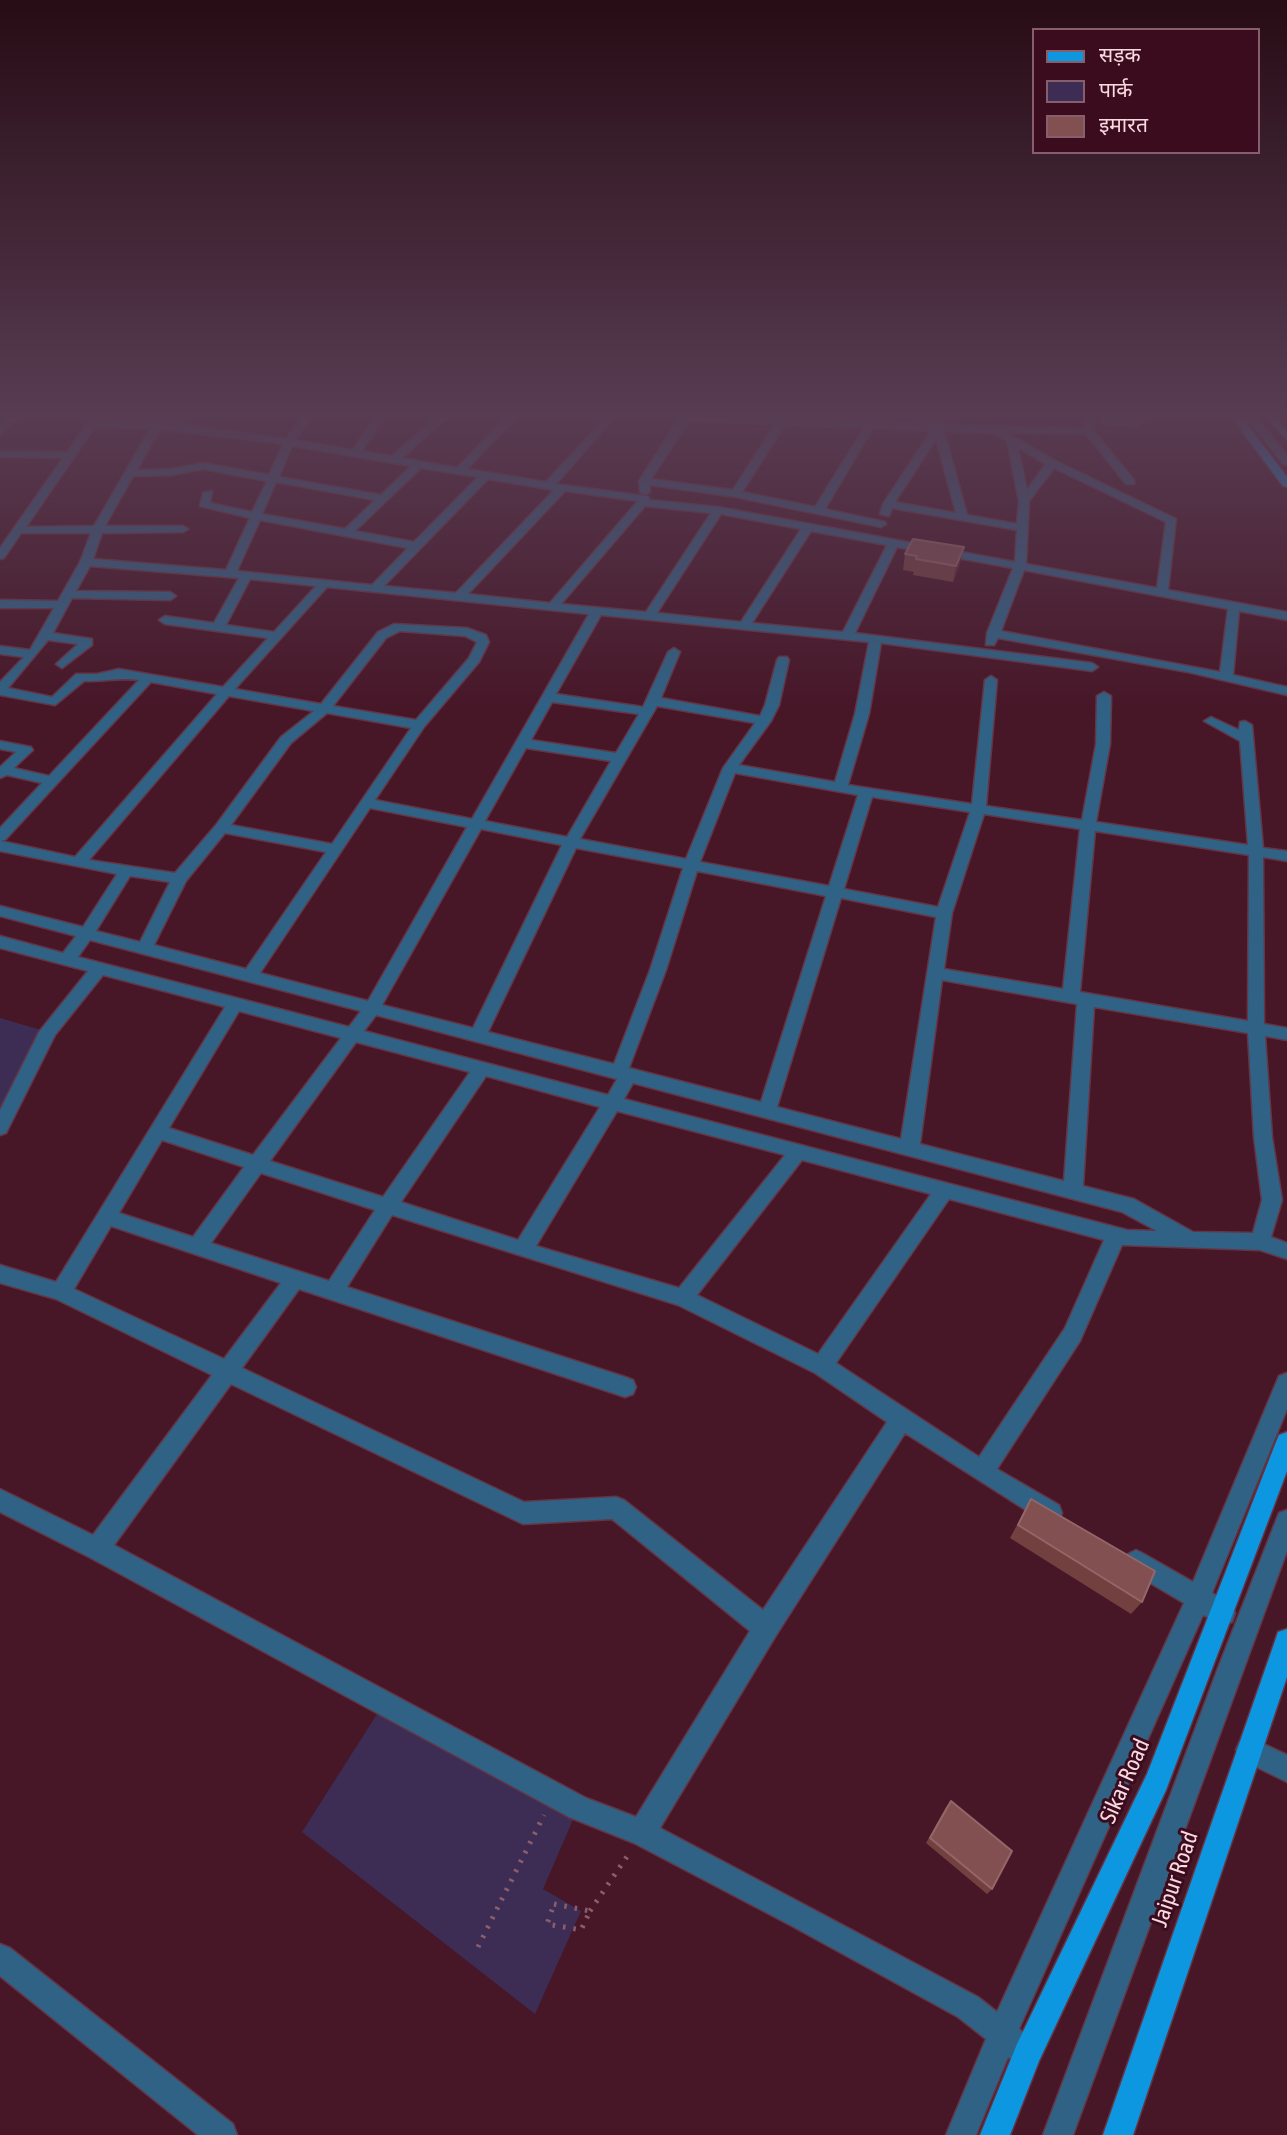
<!DOCTYPE html>
<meta charset="utf-8">
<style>
body{margin:0}
#map{position:relative;width:1287px;height:2135px;overflow:hidden;background:#471627;font-family:"Asap Condensed","Noto Sans Devanagari",sans-serif}
canvas{display:block}
.legend{position:absolute;left:1032px;top:28px;width:228px;height:126px;box-sizing:border-box;background:#3b0c1e;border:2px solid #875e6c;margin:0;padding:9px 12px;list-style:none;font-size:21px;color:#fad9e1}
.legend li{display:flex;align-items:center;gap:14px;height:35px}
.legend b{width:35px;border:2px solid #875e6c}
</style>
<div id="map">
<canvas width="1287" height="2135"></canvas>
<ul class="legend">
<li><b style="height:9px;background:#0d97e1"></b>सड़क</li>
<li><b style="height:19px;background:#3d2d55"></b>पार्क</li>
<li><b style="height:19px;background:#825051"></b>इमारत</li>
</ul>
</div>
<script>
const c = document.querySelector('canvas').getContext('2d');
c.lineJoin = 'round';
function paint(path, color) {
  c.fillStyle = color;
  c.fill(path, 'evenodd');
}
function trace(path, color, width, dash) {
  c.strokeStyle = color;
  c.lineWidth = width;
  c.lineCap = dash ? 'butt' : 'round';
  c.setLineDash(dash || []);
  c.stroke(path);
}
function drawText(font, color, halo, rows, align = 'center') {
  c.font = font + ' "Asap Condensed",sans-serif';
  c.lineWidth = 6;
  c.setLineDash([]);
  c.textBaseline = 'middle';
  c.strokeStyle = halo;
  c.fillStyle = color;
  for (const [text, x, y, turn = 0] of rows) {
    c.save();
    c.translate(x, y);
    c.rotate((+turn || 0) * Math.PI / 180);
    c.textAlign = isNaN(turn) ? turn : align;
    if (halo) c.strokeText(text, 0, 0);
    c.fillText(text, 0, 0);
    c.restore();
  }
}
paint(new Path2D(`
 M 0,1018 L 48,1032 L 0,1128 Z
 M 379,1711 L 578,1808 L 543,1889 L 581,1911 L 535,2014 L 302,1832 Z`), '#3d2d55');
const minor = new Path2D(`
 M 7,418 L 18,418 L 0,435 L 0,426 Z
 M 91,418 L 101,418 L 99,421 L 154,423 L 158,421 L 286,439 L 301,418 L 311,418 L 295,440 L 353,450 L 374,418 L 384,418 L 362,451 L 392,456 L 436,418 L 447,418 L 402,458 L 457,468 L 505,418 L 516,418 L 467,469 L 546,482 L 605,418 L 614,418 L 556,484 L 645,496 L 649,497 L 649,500 L 718,507 L 1015,562 L 1017,530 L 892,508 L 889,516 L 880,514 L 883,504 L 931,431 L 873,428 L 825,509 L 885,522 L 886,524 L 881,527 L 736,497 L 650,485 L 650,492 L 645,495 L 640,492 L 639,481 L 679,418 C 815,418 950,427 1085,428 L 1086,418 L 1096,418 L 1094,431 L 1134,480 L 1134,484 L 1126,484 L 1086,434 L 1007,433 L 1056,461 L 1176,519 L 1168,590 L 1287,612 L 1287,620 L 1239,611 L 1233,675 L 1287,687 L 1287,695 L 1188,672 L 998,638 L 994,645 L 986,645 L 987,633 L 1013,568 L 897,547 L 855,633 L 1092,663 L 1098,667 L 1092,671 L 881,643 L 869,714 L 848,785 L 972,804 L 985,680 L 991,676 L 997,680 L 986,806 L 1082,820 L 1096,744 L 1097,696 L 1104,692 L 1111,696 L 1110,744 L 1096,822 L 1248,845 L 1240,741 L 1204,721 L 1211,717 L 1239,730 L 1240,722 L 1245,721 L 1252,725 L 1263,848 L 1287,851 L 1287,861 L 1263,857 L 1264,1024 L 1287,1028 L 1287,1040 L 1265,1036 L 1272,1137 L 1282,1200 L 1271,1237 L 1287,1243 L 1287,1259 L 1260,1250 L 1122,1245 L 1080,1341 L 997,1469 L 1059,1505 L 1062,1513 L 1059,1521 L 1051,1524 L 1043,1521 L 905,1433 L 775,1637 L 660,1828 L 978,1997 L 997,2012 L 1184,1603 L 1128,1570 L 1124,1562 L 1128,1554 L 1136,1550 L 1144,1554 L 1193,1582 L 1279,1376 L 1287,1373 L 1287,1409 L 1212,1593 L 1232,1604 L 1235,1613 L 1232,1622 L 1223,1625 L 1203,1615 L 1019,2029 L 1037,2044 L 1042,2054 L 1037,2064 L 1027,2069 L 1008,2057 L 976,2135 L 946,2135 L 986,2039 L 958,2017 L 792,1926 L 634,1843 L 569,1817 L 89,1557 L 0,1512 L 0,1489 L 93,1535 L 212,1375 L 56,1299 L 0,1283 L 0,1265 L 56,1282 L 225,1007 L 103,975 L 55,1035 L 6,1133 L 0,1135 L 0,1110 L 39,1032 L 88,971 L 0,948 L 0,936 L 63,953 L 76,936 L 0,916 L 0,906 L 83,927 L 117,874 L 0,851 L 0,828 L 42,783 L 7,775 L 0,778 L 0,767 L 16,752 L 0,749 L 0,741 L 31,747 L 33,750 L 14,768 L 49,776 L 139,680 C 118,677 104,682 84,681 L 55,705 L 0,695 L 0,682 L 24,657 L 0,654 L 0,646 L 30,650 L 54,608 L 0,608 L 0,600 L 58,601 L 80,562 L 91,533 L 21,533 L 4,558 L 0,559 L 0,548 L 63,458 L 0,457 L 0,451 L 67,452 ZM 689,421 L 775,424 L 733,490 L 651,479 ZM 785,425 L 864,428 L 815,507 L 742,492 ZM 95,427 L 150,429 L 94,526 L 26,527 ZM 160,429 L 283,444 L 269,475 L 203,463 L 171,469 L 137,470 ZM 944,431 L 992,433 L 1007,441 L 1019,501 L 1017,524 L 967,515 ZM 936,439 L 956,513 L 895,502 ZM 292,446 L 411,466 L 381,495 L 279,477 ZM 1018,448 L 1046,464 L 1027,490 ZM 421,468 L 478,477 L 414,542 L 355,531 ZM 1054,468 L 1166,522 L 1157,588 L 1026,564 L 1029,501 ZM 203,469 L 267,481 L 252,512 L 210,503 L 212,491 L 203,493 L 200,506 L 250,518 L 226,570 L 93,559 L 102,533 L 183,532 L 188,529 L 183,526 L 105,526 L 133,476 L 171,475 ZM 488,479 L 554,490 L 456,593 L 384,586 ZM 276,482 L 375,500 L 345,529 L 262,514 ZM 565,491 L 638,501 L 550,603 L 468,594 ZM 645,506 L 711,513 L 646,612 L 561,604 ZM 721,514 L 801,529 L 741,622 L 657,613 ZM 260,520 L 408,548 L 372,585 L 237,571 ZM 811,531 L 887,545 L 843,632 L 752,623 ZM 90,566 L 239,578 L 214,623 L 165,616 L 159,620 L 165,624 L 268,638 L 223,687 L 119,669 L 97,674 L 76,674 L 52,697 L 8,688 L 48,640 L 78,644 L 56,664 L 62,668 L 92,645 L 92,639 L 53,633 L 72,598 L 170,600 L 176,596 L 170,592 L 76,591 ZM 1024,570 L 1228,609 L 1220,672 L 1001,631 ZM 250,579 L 316,586 L 274,632 L 226,625 ZM 327,587 L 589,614 L 472,819 L 375,800 L 424,727 L 479,662 L 489,642 L 486,635 L 467,628 L 394,624 L 378,632 L 321,704 L 235,689 ZM 601,615 L 869,642 L 855,714 L 835,782 L 739,765 L 771,721 L 779,705 L 789,660 L 787,657 L 779,657 L 777,660 L 765,705 L 760,716 L 661,698 L 680,652 L 674,648 L 668,652 L 643,707 L 556,694 ZM 400,631 L 465,636 L 477,642 L 469,658 L 416,720 L 333,706 L 386,638 ZM 151,682 L 217,694 L 75,857 L 1,841 L 5,840 ZM 229,696 L 314,711 L 281,737 L 216,825 L 175,873 L 89,860 ZM 552,702 L 639,714 L 616,753 L 531,740 ZM 657,706 L 755,723 L 723,768 L 686,859 L 580,839 ZM 327,713 L 411,728 L 332,844 L 231,825 L 291,743 ZM 526,748 L 611,761 L 567,837 L 485,821 ZM 735,773 L 858,795 L 829,886 L 700,862 ZM 872,797 L 970,812 L 938,907 L 844,889 ZM 370,808 L 467,827 L 368,1001 L 260,973 ZM 984,814 L 1080,829 L 1063,989 L 944,969 L 952,913 ZM 481,829 L 562,845 L 473,1028 L 382,1005 ZM 1095,831 L 1249,855 L 1248,1021 L 1080,992 ZM 225,833 L 326,852 L 246,969 L 154,945 L 186,881 ZM 576,848 L 683,868 L 650,970 L 614,1064 L 488,1032 ZM 697,871 L 826,896 L 761,1102 L 629,1068 L 666,970 ZM 130,876 L 170,882 L 140,942 L 96,931 ZM 841,898 L 936,917 L 901,1139 L 777,1107 ZM 90,940 L 361,1011 L 349,1027 L 78,957 ZM 942,980 L 1077,1004 L 1064,1181 L 920,1144 ZM 1094,1007 L 1248,1033 L 1254,1137 L 1262,1200 L 1253,1233 L 1193,1232 L 1134,1199 L 1083,1186 ZM 239,1011 L 341,1038 L 253,1155 L 169,1128 ZM 376,1015 L 613,1078 L 617,1079 L 608,1095 L 364,1031 ZM 356,1042 L 470,1072 L 383,1197 L 270,1161 ZM 486,1076 L 600,1107 L 518,1240 L 401,1202 ZM 633,1083 L 1122,1212 L 1157,1231 L 1127,1230 L 624,1099 ZM 617,1111 L 785,1155 L 679,1288 L 536,1246 ZM 162,1140 L 244,1167 L 193,1237 L 119,1213 ZM 802,1160 L 931,1194 L 818,1354 L 697,1295 ZM 261,1173 L 375,1210 L 329,1281 L 211,1243 ZM 949,1199 L 1104,1240 L 1065,1328 L 979,1457 L 836,1363 ZM 392,1215 L 678,1305 L 815,1373 L 887,1422 L 763,1610 L 624,1500 L 616,1497 L 524,1502 L 242,1368 L 299,1289 L 625,1397 L 633,1394 L 636,1387 L 633,1380 L 625,1377 L 347,1287 ZM 111,1226 L 281,1283 L 224,1359 L 74,1289 ZM 231,1384 L 523,1524 L 612,1519 L 750,1631 L 636,1817 L 586,1798 L 114,1545 Z
 M 1135,418 L 1145,418 L 1138,426 L 1106,425 L 1101,422 L 1106,419 Z
 M 1247,418 L 1257,418 L 1287,455 L 1287,465 L 1283,464 Z
 M 1287,1510 L 1287,1551 L 1073,2135 L 1043,2135 L 1218,1668 L 1279,1513 Z
 M 1249,1737 L 1287,1755 L 1287,1782 L 1240,1759 L 1236,1750 L 1240,1741 Z
 M 0,1944 L 10,1948 L 233,2124 L 237,2135 L 198,2135 L 0,1976 Z`);
const major = new Path2D(`
 M 1232,418 L 1242,418 L 1287,477 L 1287,487 L 1283,486 Z
 M 1267,418 L 1277,418 L 1287,431 L 1287,440 Z
 M 1287,1432 L 1287,1471 L 1166,1790 L 1039,2061 L 1010,2135 L 980,2135 L 1017,2044 L 1147,1774 L 1276,1442 L 1279,1435 Z
 M 1287,1629 L 1287,1677 L 1133,2135 L 1103,2135 L 1275,1641 L 1278,1632 Z`);
trace(minor, '#643545', 3);
trace(major, '#643545', 3);
trace(new Path2D(`
 M 554,1904 L 590,1911 L 581,1930 L 547,1924 Z
 M 590,1911 L 630,1852
 M 478,1947 L 544,1815`), '#8a5f6d', 5, [2.5, 8]);
paint(minor, '#2f6285');
paint(major, '#0d97e1');
paint(new Path2D(`
 M 964,547 L 960,563 L 953,582 L 913,575 L 914,572 L 903,570 L 905,554 Z
 M 1031,1499 L 1142,1602 L 1131,1614 L 1010,1538 Z
 M 951,1801 L 992,1889 L 987,1894 L 926,1843 L 946,1807 Z`), '#734040');
paint(new Path2D(`
 M 964,547 L 960,563 L 953,582 L 956,566 Z`), '#5b282f');
const building = new Path2D(`
 M 913,539 L 964,547 L 956,566 L 916,559 L 917,556 L 905,554 Z
 M 1031,1499 L 1155,1571 L 1142,1602 L 1018,1525 Z
 M 951,1801 L 1012,1851 L 992,1889 L 930,1838 Z`);
paint(building, '#825051');
trace(building, '#946668', 2);
const sky = c.createLinearGradient(0, 0, 0, 717);
sky.addColorStop(0, '#270c15');
sky.addColorStop(0.58, '#583c52');
sky.addColorStop(1, '#583c5200');
c.fillStyle = sky;
c.fillRect(0, 0, 1287, 717);
drawText('23px', '#fad9e1', '#3b0c1e', [
 ["Sikar Road",1125,1781,-66],
 ["Jaipur Road",1175,1879,-71]
]);
</script>
